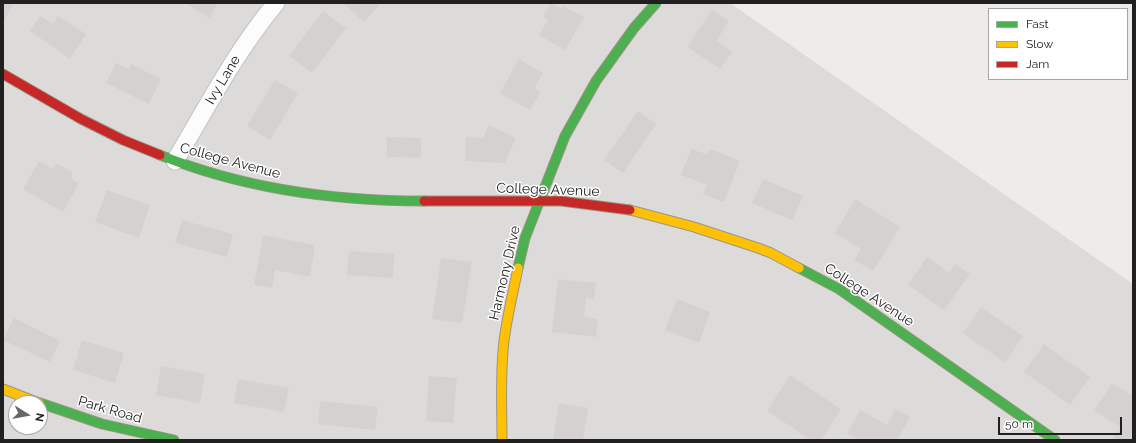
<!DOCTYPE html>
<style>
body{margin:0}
#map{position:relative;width:1136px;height:443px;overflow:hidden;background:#eeebe9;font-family:Raleway,sans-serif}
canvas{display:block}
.frame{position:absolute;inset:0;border:4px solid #202020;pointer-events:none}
.legend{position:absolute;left:988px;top:8px;width:140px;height:72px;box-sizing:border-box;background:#fff;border:1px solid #a6a6a6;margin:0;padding:5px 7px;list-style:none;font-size:12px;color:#202020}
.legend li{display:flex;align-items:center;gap:8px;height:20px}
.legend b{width:20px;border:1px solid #a6a6a6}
.north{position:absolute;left:8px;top:395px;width:40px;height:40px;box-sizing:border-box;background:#fff;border:1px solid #a6a6a6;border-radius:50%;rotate:101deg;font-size:11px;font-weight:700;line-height:16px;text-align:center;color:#202020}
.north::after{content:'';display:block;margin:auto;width:14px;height:18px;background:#686766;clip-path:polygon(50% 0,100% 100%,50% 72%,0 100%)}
.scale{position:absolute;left:998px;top:417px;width:124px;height:18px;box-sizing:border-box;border:2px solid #202020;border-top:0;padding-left:5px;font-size:12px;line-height:14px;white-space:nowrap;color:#202020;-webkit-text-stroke:3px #fff;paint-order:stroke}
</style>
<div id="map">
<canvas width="1136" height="443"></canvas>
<div class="frame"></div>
<ul class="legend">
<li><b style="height:5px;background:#4caf50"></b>Fast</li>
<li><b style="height:5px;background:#ffc107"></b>Slow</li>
<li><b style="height:5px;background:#c62828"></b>Jam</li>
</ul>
<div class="north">N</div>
<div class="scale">50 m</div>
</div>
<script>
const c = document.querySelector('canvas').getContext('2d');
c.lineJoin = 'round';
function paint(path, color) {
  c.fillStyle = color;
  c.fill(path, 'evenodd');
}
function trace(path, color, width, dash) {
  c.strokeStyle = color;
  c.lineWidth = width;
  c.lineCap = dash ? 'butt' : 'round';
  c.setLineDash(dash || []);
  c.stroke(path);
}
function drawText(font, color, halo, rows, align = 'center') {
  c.font = font + ' Raleway,sans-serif';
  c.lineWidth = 3;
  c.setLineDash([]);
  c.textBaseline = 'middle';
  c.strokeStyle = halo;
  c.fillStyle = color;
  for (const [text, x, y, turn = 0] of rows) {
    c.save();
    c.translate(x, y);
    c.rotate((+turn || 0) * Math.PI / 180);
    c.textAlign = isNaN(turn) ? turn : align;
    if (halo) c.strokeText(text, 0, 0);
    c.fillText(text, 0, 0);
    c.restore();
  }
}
paint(new Path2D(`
 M 3,3 L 730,3 L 1133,284 L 1133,440 L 3,440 ZM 16,403 L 40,403 L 40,427 L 16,427 Z`), '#dddbda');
paint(new Path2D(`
 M 3,3 L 14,3 L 3,22 Z
 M 186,3 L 218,3 L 209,18 Z
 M 343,3 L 381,3 L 364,22 Z
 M 551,3 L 560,8 L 563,6 L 584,17 L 565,50 L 539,35 L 548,20 L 543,17 Z
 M 712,10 L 729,21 L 716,41 L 732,52 L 720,69 L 687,47 Z
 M 323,11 L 346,28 L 312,73 L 289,56 Z
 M 40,16 L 53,24 L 58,16 L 86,34 L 70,59 L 30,31 Z
 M 519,59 L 543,73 L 535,87 L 540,93 L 530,110 L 500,93 Z
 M 116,63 L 129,69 L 131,64 L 161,79 L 149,104 L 106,83 Z
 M 275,80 L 298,93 L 270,140 L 247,126 Z
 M 638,111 L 656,124 L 623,173 L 604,160 Z
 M 489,125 L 516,138 L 505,163 L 465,161 L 466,137 L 483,138 Z
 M 387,137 L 421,138 L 421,158 L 387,157 Z
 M 691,149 L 706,154 L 711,149 L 740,161 L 724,202 L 703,194 L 707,185 L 681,175 Z
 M 39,161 L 53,169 L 56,163 L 72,172 L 72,179 L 79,183 L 63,212 L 23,189 Z
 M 763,179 L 803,196 L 792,220 L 752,203 Z
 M 107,190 L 150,205 L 139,238 L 95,222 Z
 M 855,199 L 900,227 L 873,271 L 854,260 L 861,249 L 835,233 Z
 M 182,220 L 233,234 L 227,257 L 175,243 Z
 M 263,235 L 315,245 L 310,277 L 275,270 L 272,288 L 254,285 Z
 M 349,251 L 394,254 L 393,278 L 347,275 Z
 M 927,257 L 949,273 L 955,264 L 970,274 L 944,310 L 908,285 Z
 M 441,258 L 472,262 L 462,323 L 432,319 Z
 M 558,279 L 596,283 L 594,299 L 586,298 L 584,317 L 598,319 L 596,337 L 552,332 Z
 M 677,299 L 710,312 L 699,343 L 665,330 Z
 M 981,307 L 1023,336 L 1005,363 L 963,333 Z
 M 14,318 L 60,341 L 50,362 L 3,340 Z
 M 82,340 L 124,353 L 115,383 L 73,370 Z
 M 1044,344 L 1090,377 L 1070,405 L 1024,372 Z
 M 161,366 L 205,374 L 200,403 L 156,395 Z
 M 790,375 L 841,409 L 821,440 L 811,440 L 767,411 Z
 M 429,376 L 457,378 L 453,423 L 426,421 Z
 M 238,379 L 289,388 L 284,412 L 234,403 Z
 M 1112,383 L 1133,396 L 1133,440 L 1112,440 L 1120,427 L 1094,411 Z
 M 320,401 L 378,407 L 375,430 L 318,424 Z
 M 559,403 L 588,408 L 583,440 L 553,440 Z
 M 895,409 L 910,417 L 897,440 L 854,440 L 855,438 L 847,434 L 860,410 L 887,425 Z`), '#d5d1d0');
const street = new Path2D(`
 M 175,161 C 207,107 236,51 276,3`);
const fast = new Path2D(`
 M 160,155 C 244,189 335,201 424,201
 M 518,268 L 525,238 L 565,136 L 596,81 L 634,28 L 656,3
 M 799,268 L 839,289 L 1055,440
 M 40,403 L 102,424 L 174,440`);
const slow = new Path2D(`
 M 630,210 L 694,227 L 758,248 L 771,253 L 799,268
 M 3,389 L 39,403
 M 502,440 C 502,407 500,374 504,341 C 507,317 513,293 518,268`);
const jam = new Path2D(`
 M 3,74 L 81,119 L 123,140 L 160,155
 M 424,201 L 561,201 L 630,210`);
trace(street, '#c4c2c1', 19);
trace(fast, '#999680', 11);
trace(slow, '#999680', 11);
trace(jam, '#999680', 11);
trace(street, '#fcfcfc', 17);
trace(fast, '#4caf50', 9);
trace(slow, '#ffc107', 9);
trace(jam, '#c62828', 9);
drawText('14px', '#202020', '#fff', [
 ["Ivy Lane",223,80,-59],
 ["College Avenue",230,161,15],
 ["College Avenue",548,190,2],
 ["Harmony Drive",505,273,-77],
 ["College Avenue",869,295,33],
 ["Park Road",110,410,16]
]);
</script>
